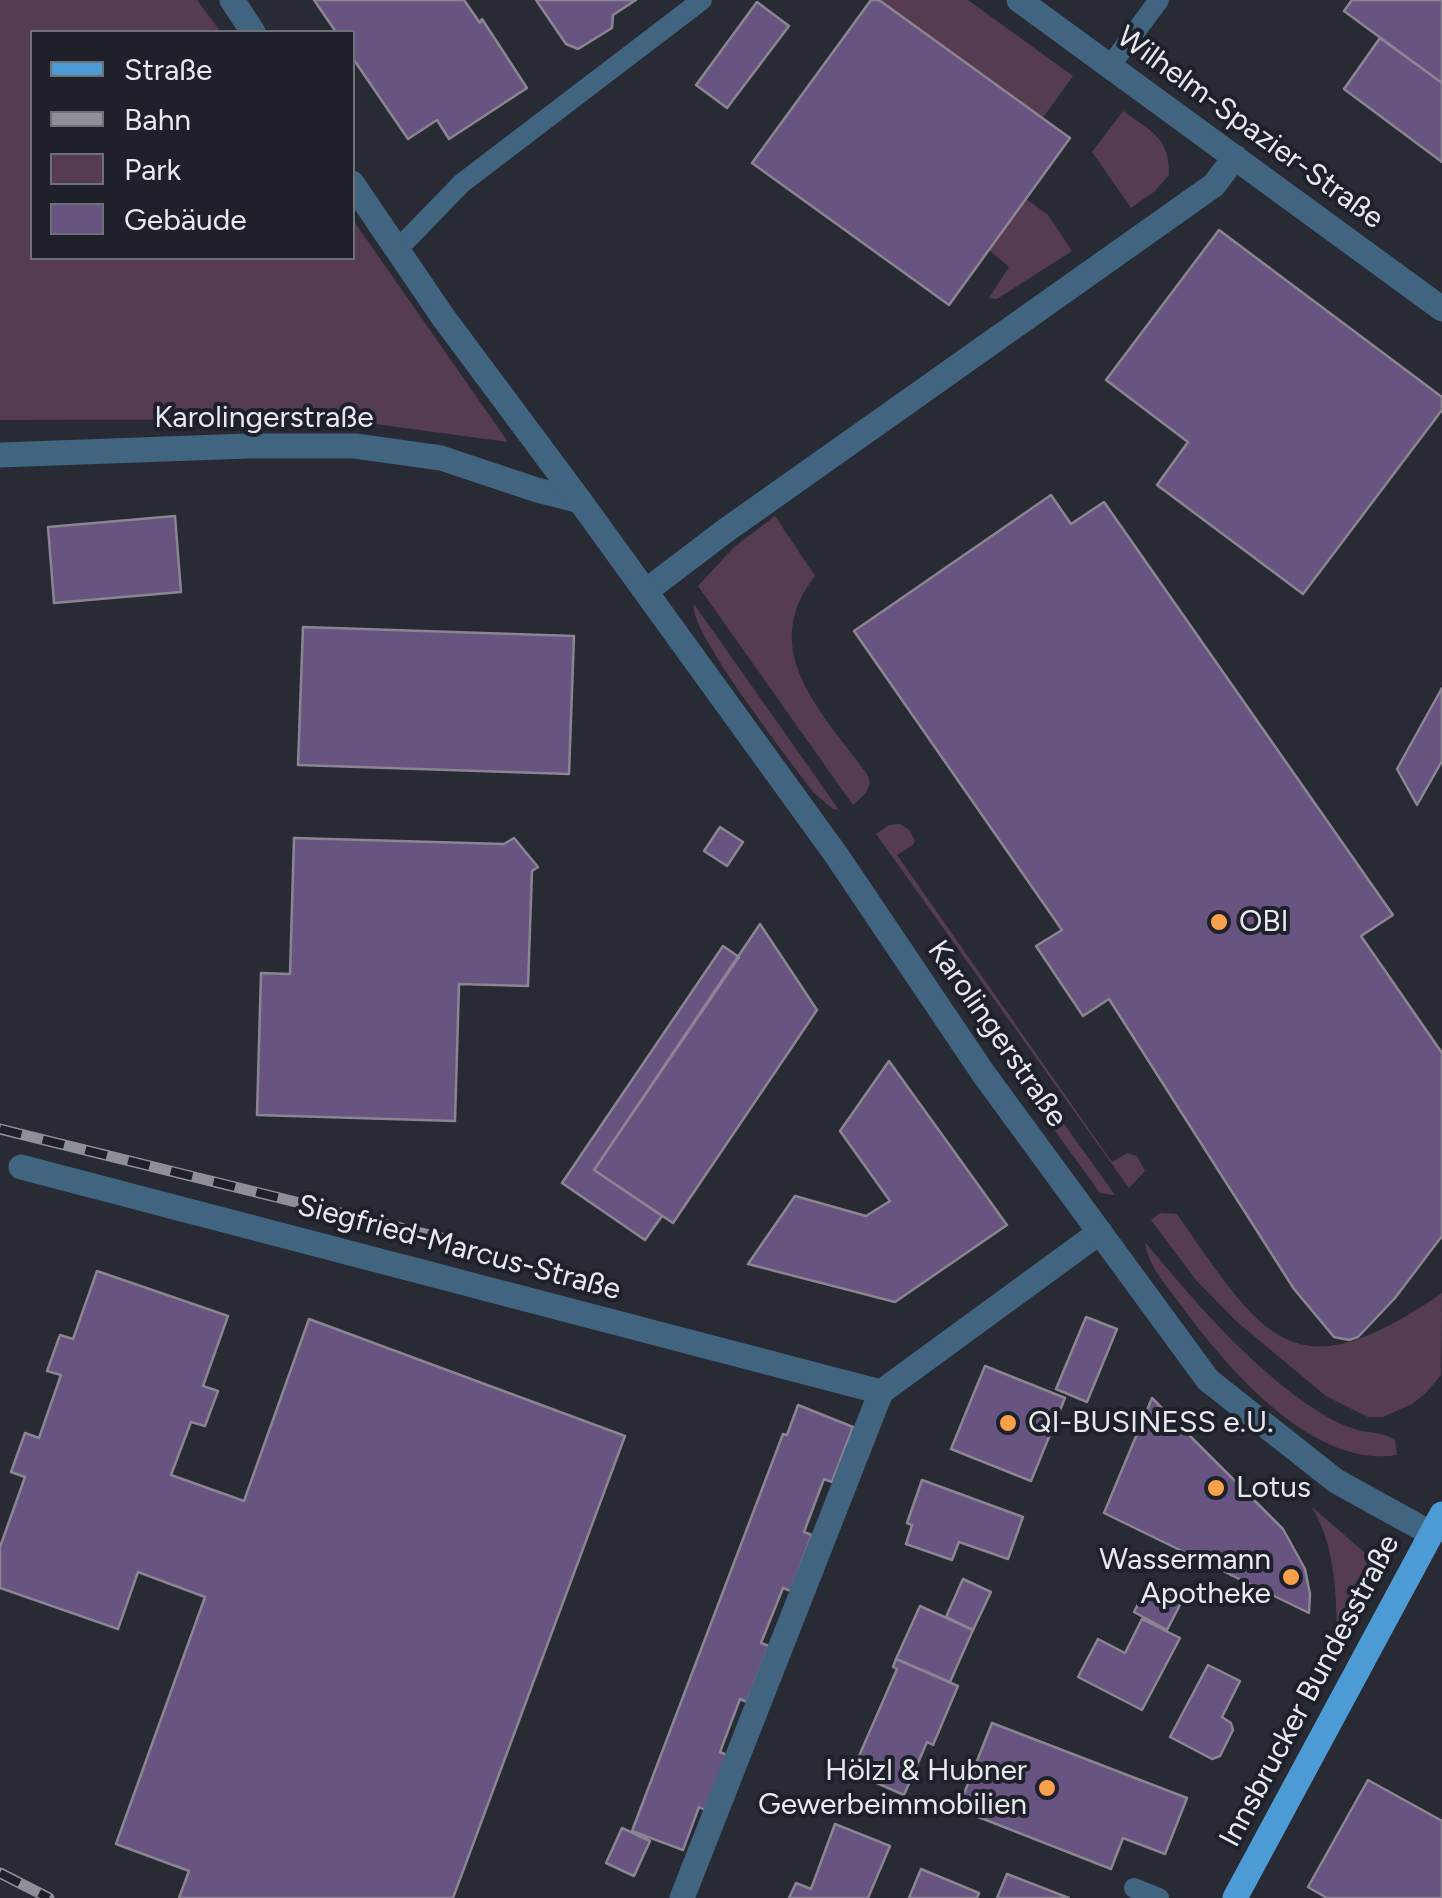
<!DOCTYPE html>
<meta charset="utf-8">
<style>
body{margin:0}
#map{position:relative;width:1442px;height:1898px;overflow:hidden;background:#282b34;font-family:Figtree,sans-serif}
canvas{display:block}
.legend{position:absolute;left:30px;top:30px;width:325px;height:230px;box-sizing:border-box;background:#1f212a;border:2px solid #6f7179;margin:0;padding:12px 18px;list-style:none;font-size:30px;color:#e7e9ef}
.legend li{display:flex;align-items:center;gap:20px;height:50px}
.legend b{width:50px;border:2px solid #6f7179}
</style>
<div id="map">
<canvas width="1442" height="1898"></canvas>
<ul class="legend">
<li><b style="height:12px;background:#4d9bd4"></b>Straße</li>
<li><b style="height:12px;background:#8e9097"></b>Bahn</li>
<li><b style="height:28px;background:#563c51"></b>Park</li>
<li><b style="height:28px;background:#675481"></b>Gebäude</li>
</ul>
</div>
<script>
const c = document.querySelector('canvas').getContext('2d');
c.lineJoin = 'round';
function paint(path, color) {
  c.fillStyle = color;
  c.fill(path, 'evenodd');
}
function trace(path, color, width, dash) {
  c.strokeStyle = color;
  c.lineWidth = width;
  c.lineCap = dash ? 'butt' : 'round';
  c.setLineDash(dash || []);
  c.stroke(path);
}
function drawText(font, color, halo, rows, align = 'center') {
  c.font = font + ' Figtree,sans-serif';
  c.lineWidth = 8;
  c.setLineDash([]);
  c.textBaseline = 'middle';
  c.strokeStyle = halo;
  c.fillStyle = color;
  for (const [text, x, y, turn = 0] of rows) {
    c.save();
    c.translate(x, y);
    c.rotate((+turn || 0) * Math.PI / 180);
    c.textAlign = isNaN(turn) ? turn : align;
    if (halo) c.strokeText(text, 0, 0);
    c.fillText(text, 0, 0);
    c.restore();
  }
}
paint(new Path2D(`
 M 0,0 L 197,0 L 221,32 L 32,32 L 32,258 L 352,258 L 353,220 L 508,442 L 338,419 L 0,420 Z
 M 879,0 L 968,0 L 1073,76 L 1042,119 Z
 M 1123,111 C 1151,131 1170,138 1169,175 L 1155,191 L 1131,208 L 1092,152 Z
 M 1026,199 L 1048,215 L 1072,251 L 997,299 L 989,298 L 1009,267 L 989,250 Z
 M 775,516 L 815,576 C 756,651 823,713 867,774 L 870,783 L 866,793 L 853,805 L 698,586 L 734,547 Z
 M 694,604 L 839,810 L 833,809 L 814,793 C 793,765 687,629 694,604 Z
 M 900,824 L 909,830 L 915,840 L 914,844 L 897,855 L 1112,1162 L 1127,1153 L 1137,1156 L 1145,1171 L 1129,1188 L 876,834 L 889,825 Z
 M 969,991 L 1115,1195 L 1100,1193 L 959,998 Z
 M 1160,1213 L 1177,1214 C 1264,1339 1293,1396 1442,1293 L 1441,1375 L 1425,1394 L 1412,1404 L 1383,1417 L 1368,1417 L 1326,1396 L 1236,1321 L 1196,1280 L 1151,1220 Z
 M 1145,1242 C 1195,1302 1250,1367 1316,1410 C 1329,1419 1344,1426 1358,1430 C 1372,1434 1382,1431 1395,1440 L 1397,1455 C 1313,1469 1227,1368 1183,1308 C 1168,1287 1148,1267 1145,1242 Z
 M 1311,1506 L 1371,1558 L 1337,1630 C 1336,1588 1334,1542 1311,1506 Z`), '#563c51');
const building = new Path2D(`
 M 314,0 L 464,0 L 480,23 L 482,19 L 527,88 L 449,139 L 437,120 L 408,139 L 352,57 L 352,32 L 336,32 Z
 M 536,0 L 636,0 L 613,15 L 612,28 L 578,49 L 566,44 Z
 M 871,0 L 879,0 L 1070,138 L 949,305 L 752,163 Z
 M 1352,0 L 1442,0 L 1442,83 L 1344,11 Z
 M 757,2 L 789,26 L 727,108 L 696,85 Z
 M 1380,38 L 1442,83 L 1442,162 L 1344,89 Z
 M 1219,230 L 1442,397 L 1442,410 L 1303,594 L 1157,485 L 1188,442 L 1106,380 Z
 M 1051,495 L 1071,524 L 1104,502 L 1393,915 L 1361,936 L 1442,1053 L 1442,1236 L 1395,1298 L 1358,1337 L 1349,1340 L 1334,1337 L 1294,1289 L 1109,999 L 1083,1016 L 1036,946 L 1062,930 L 854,631 Z
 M 175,516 L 181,592 L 54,603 L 48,527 Z
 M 303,627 L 574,636 L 569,774 L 298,765 Z
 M 1442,688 L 1442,761 L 1417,805 L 1397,769 Z
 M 720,827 L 743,842 L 727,866 L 704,851 Z
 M 294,838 L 504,844 L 514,838 L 538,867 L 532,871 L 528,986 L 459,984 L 455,1121 L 257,1115 L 261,973 L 290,974 Z
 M 760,924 L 817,1010 L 673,1223 L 594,1170 Z
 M 723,946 L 739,957 L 594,1170 L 662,1216 L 645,1240 L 562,1183 Z
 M 889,1061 L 1007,1225 L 895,1302 L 748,1264 L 795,1196 L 866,1216 L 890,1201 L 840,1131 Z
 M 97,1271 L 228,1316 L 203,1386 L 218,1391 L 205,1426 L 191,1422 L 171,1475 L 244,1501 L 309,1319 L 625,1436 L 453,1898 L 179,1898 L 189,1871 L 116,1844 L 205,1597 L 138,1572 L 118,1629 L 0,1588 L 0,1547 L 25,1477 L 11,1472 L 25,1433 L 39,1438 L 61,1375 L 47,1371 L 60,1335 L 73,1339 Z
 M 1086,1317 L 1117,1329 L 1087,1402 L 1056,1389 Z
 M 985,1366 L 1065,1398 L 1031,1481 L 951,1449 Z
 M 1152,1398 L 1283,1529 L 1305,1569 L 1310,1594 L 1309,1613 L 1104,1513 Z
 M 798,1405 L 853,1427 L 832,1482 L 824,1479 L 804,1532 L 812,1535 L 791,1591 L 783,1588 L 761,1643 L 769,1646 L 747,1702 L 740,1699 L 720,1752 L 727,1755 L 705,1810 L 699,1807 L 683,1850 L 632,1831 L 783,1434 L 787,1435 Z
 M 922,1480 L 1023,1517 L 1008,1559 L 959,1542 L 952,1560 L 906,1544 L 912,1525 L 907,1523 Z
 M 963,1579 L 991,1592 L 973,1630 L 946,1617 Z
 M 1149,1583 L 1182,1601 L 1167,1630 L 1134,1612 Z
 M 920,1606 L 973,1630 L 950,1682 L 896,1659 Z
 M 1142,1619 L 1180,1638 L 1142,1710 L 1078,1677 L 1098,1639 L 1125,1653 Z
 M 896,1659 L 958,1686 L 933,1745 L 927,1742 L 904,1795 L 852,1772 L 897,1669 L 893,1667 Z
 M 1208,1665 L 1240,1681 L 1222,1717 L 1231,1723 L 1233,1730 L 1220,1756 L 1212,1759 L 1170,1737 Z
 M 992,1723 L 1187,1798 L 1165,1854 L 1123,1838 L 1111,1869 L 958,1809 Z
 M 1368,1780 L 1442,1821 L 1442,1898 L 1327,1898 L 1308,1887 Z
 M 835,1824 L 890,1846 L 868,1898 L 789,1898 L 796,1883 L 811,1889 Z
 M 622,1828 L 650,1841 L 634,1876 L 606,1863 Z
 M 921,1869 L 979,1893 L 977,1898 L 909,1898 Z
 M 1007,1874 L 1069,1898 L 997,1898 Z`);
paint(building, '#675481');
trace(building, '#8a8591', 2.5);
trace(new Path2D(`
 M 1110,66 L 1159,0
 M 396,251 L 462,183 L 702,0
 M 1134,1888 L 1159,1898`), '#416480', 20);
trace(new Path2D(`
 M 1019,0 L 1442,309
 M 0,455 L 248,446 L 355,446 L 441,458 L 537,490 L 580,501
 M 646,591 L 725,531 L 1214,185 L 1235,157
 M 21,1167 L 881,1392
 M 682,1898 L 881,1392 L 1100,1232`), '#416480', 25);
trace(new Path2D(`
 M 232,0 L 253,32
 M 352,183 L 443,317 L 580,501 L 837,856 L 983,1073 L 1208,1380 L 1336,1481 L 1432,1534`), '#416480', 25);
trace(new Path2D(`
 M 1235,1898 L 1442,1514`), '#4d9bd4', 25);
const rail = new Path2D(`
 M 0,1129 L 450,1240
 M 0,1873 L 49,1898`);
trace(rail, '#8e9097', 11);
trace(rail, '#1f212a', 8, [22]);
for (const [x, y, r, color] of [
 [1219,922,10,"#f9a04c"],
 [1008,1423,10,"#f9a04c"],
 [1216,1488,10,"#f9a04c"],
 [1291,1577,10,"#f9a04c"],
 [1047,1788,10,"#f9a04c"]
]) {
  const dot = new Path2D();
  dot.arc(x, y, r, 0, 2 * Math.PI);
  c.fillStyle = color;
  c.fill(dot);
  trace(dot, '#1f212a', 4);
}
drawText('30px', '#e7e9ef', '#1f212a', [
 ["Wilhelm-Spazier-Straße",1250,128,36],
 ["Karolingerstraße",264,418],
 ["Karolingerstraße",997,1034,55],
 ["Siegfried-Marcus-Straße",459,1248,15],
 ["Innsbrucker Bundesstraße",1310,1691,-62]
]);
drawText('30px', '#e7e9ef', '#1f212a', [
 ["OBI",1239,922],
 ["QI-BUSINESS e.U.",1028,1423],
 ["Lotus",1236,1488],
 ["Wassermann",1271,1560,"right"],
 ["Apotheke",1271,1594,"right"],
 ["Hölzl & Hubner",1027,1771,"right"],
 ["Gewerbeimmobilien",1027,1805,"right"]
], 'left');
</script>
